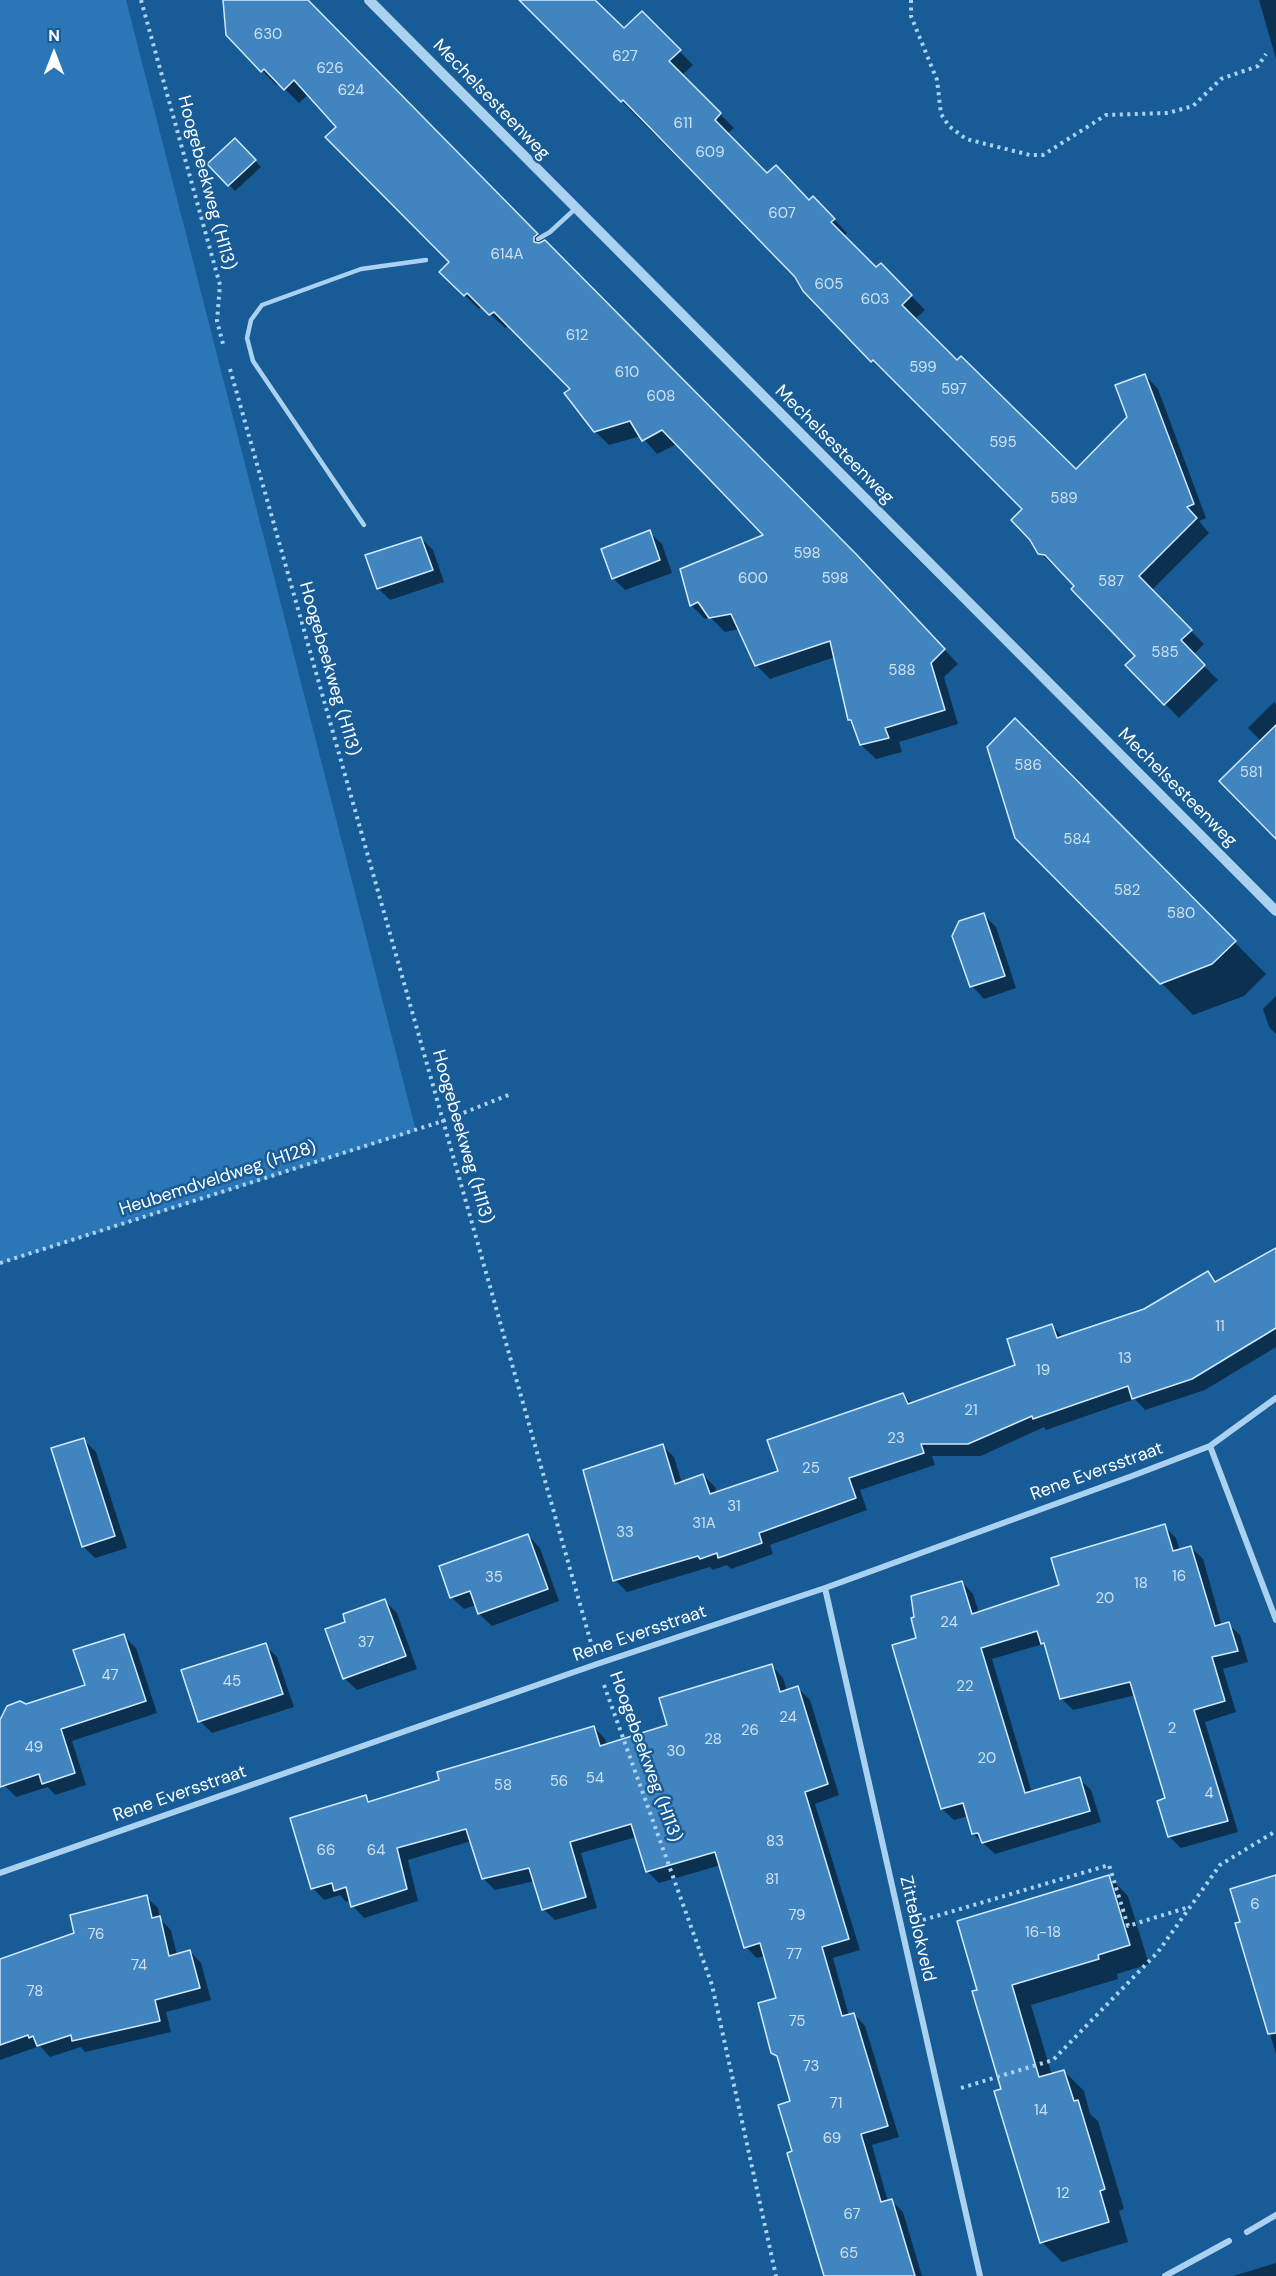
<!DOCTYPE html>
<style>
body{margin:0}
#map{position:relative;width:1276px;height:2276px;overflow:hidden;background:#185c97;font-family:"DM Sans",sans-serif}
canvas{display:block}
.north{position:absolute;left:24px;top:24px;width:60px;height:60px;-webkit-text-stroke:4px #185c97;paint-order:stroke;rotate:0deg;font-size:16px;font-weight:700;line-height:24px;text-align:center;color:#fff}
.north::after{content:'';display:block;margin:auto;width:21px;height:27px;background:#fff;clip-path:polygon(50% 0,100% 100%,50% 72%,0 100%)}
</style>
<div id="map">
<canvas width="1276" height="2276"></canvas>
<div class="north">N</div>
</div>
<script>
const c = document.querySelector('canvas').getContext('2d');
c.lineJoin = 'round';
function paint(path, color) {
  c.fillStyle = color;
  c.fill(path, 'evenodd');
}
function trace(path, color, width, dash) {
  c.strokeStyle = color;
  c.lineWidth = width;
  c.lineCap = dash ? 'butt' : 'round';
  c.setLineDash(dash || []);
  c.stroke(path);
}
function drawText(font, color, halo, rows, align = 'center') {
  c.font = font + ' "DM Sans",sans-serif';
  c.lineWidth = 5;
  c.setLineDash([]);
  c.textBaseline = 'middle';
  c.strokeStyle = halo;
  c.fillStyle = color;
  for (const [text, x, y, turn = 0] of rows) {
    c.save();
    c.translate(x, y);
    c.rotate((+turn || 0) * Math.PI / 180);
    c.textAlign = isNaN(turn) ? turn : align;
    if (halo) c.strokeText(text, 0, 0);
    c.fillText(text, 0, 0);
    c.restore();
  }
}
paint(new Path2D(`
 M 0,0 L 126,0 L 416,1131 L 0,1264 Z`), '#2b76b6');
paint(new Path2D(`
 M 224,0 L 306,0 L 871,571 L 958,664 L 944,677 L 958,724 L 899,742 L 902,752 L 876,759 L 861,745 L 854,725 L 849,720 L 835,657 L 770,679 L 756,665 L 740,629 L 725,632 L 710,617 L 705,619 L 691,605 L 766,535 L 677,444 L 657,454 L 641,436 L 609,445 L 595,431 L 572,389 L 509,325 L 505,328 L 482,306 L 479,309 L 441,272 L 451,262 L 309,94 L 299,103 L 279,83 L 276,85 L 225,32 Z
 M 521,0 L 595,0 L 624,30 L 642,13 L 693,65 L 681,76 L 734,128 L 727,134 L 767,175 L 826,211 L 847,233 L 843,237 L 876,269 L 881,265 L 925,310 L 915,319 L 1076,471 L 1129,417 L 1145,375 L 1158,389 L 1206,518 L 1199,521 L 1209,533 L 1151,591 L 1204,644 L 1193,655 L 1218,680 L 1179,718 L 1127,665 L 1137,656 L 1076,586 L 1040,553 L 1031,539 L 1024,509 L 887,373 L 886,374 L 872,361 L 796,277 Z
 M 1259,0 L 1276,0 L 1276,59 Z
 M 235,140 L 261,167 L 235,191 L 210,164 Z
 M 649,532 L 662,544 L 672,573 L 625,590 L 613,578 Z
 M 421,538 L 433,550 L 444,582 L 390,600 L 378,588 Z
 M 1274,702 L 1276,705 L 1276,837 L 1261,741 L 1248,728 Z
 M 1015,720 L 1266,974 L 1244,996 L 1193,1015 L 1017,837 Z
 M 984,915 L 996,927 L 1016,988 L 984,999 L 972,986 L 954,936 Z
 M 1276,996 L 1276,1034 L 1269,1027 L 1263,1009 Z
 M 1276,1249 L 1276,1347 L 1205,1390 L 1145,1410 L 1135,1399 L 1046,1430 L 1044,1427 L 981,1456 L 932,1456 L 935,1465 L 860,1490 L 867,1510 L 770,1545 L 773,1554 L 731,1569 L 727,1565 L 713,1570 L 710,1567 L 627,1592 L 615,1580 L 662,1445 L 674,1457 L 682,1483 L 703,1475 L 715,1487 L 717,1494 L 780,1472 L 903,1394 L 913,1404 L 1017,1366 L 1052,1326 L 1063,1337 L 1145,1310 L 1208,1272 L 1218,1282 Z
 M 84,1440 L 96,1452 L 127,1548 L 95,1558 L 83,1546 Z
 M 1164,1526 L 1176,1538 L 1180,1551 L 1191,1547 L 1203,1559 L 1222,1626 L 1228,1624 L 1240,1635 L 1248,1662 L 1223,1669 L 1236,1712 L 1205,1722 L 1238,1832 L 1181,1848 L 1169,1836 L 1167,1799 L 1136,1695 L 1073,1710 L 1061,1698 L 1047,1647 L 1043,1644 L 992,1659 L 1032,1793 L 1079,1779 L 1091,1790 L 1101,1822 L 995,1854 L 973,1834 L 968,1816 L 954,1820 L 942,1809 L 894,1646 L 918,1639 L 962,1582 L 973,1594 L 979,1613 L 1061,1586 Z
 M 528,1535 L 540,1548 L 559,1601 L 492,1626 L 479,1614 L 476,1605 L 464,1609 L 451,1597 Z
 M 385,1601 L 397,1613 L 417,1669 L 357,1690 L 344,1678 L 347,1623 Z
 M 124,1636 L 136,1648 L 157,1713 L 72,1741 L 86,1785 L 55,1795 L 48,1787 L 16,1797 L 4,1785 L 0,1772 L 0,1723 L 26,1706 L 87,1686 Z
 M 265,1645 L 277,1657 L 294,1707 L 212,1733 L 200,1721 Z
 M 772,1666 L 783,1678 L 787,1691 L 798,1688 L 810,1700 L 839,1795 L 815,1804 L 860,1950 L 833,1958 L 849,2016 L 854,2014 L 865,2026 L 899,2137 L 872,2145 L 888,2202 L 892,2201 L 903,2212 L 922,2276 L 826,2276 L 794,2152 L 792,2102 L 779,2058 L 773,2052 L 778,1999 L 765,1956 L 757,1958 L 746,1947 L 721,1865 L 659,1883 L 647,1871 L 636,1837 L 581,1853 L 597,1908 L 555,1920 L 543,1909 L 535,1881 L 495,1890 L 483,1878 L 471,1841 L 408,1860 L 418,1901 L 364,1918 L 353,1906 L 351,1900 L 346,1902 L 340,1895 L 324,1900 L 313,1888 L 366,1797 L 372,1803 L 594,1727 L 605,1739 L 607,1745 L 669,1726 Z
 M 1108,1876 L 1128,1896 L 1149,1964 L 1117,1974 L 1118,1979 L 1031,2005 L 1052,2075 L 1064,2071 L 1084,2091 L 1090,2114 L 1098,2121 L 1124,2209 L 1119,2211 L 1128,2242 L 1062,2262 L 1042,2242 L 979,1990 Z
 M 1276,1877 L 1276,2054 L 1237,1924 L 1242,1923 Z
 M 146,1897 L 158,1908 L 160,1919 L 171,1930 L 177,1955 L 190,1951 L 201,1963 L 211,2000 L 166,2012 L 171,2032 L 85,2052 L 81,2047 L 50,2057 L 40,2046 L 0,2060 L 0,1961 L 76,1934 Z
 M 1276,2263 L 1276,2276 L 1233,2276 Z`), '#0007');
const building = new Path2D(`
 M 223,0 L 308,0 L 538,234 L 534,237 L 534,242 L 539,243 L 545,240 L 857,555 L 945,649 L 931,663 L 945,710 L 885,728 L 889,738 L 860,745 L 851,720 L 848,720 L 830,641 L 755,666 L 731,614 L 709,618 L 698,602 L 690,606 L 680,569 L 763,535 L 662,430 L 642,441 L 630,421 L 594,432 L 564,393 L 570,389 L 494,312 L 489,315 L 467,293 L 464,296 L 439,272 L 449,262 L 325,137 L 336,127 L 294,80 L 284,90 L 264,69 L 261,72 L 226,35 Z
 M 519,0 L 595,0 L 624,28 L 642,11 L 681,50 L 669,61 L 721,113 L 715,120 L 767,173 L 776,165 L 809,200 L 813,196 L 835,219 L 831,222 L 876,267 L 881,263 L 912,295 L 902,305 L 957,360 L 961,356 L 1076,469 L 1127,417 L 1115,385 L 1145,374 L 1194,504 L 1187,507 L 1197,518 L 1139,576 L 1192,630 L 1181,640 L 1205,665 L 1164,705 L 1125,665 L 1135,656 L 1071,589 L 1074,586 L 1045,555 L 1038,554 L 1030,540 L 1011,520 L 1022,509 L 873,360 L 871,362 L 803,291 L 795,277 L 623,100 L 621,102 Z
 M 235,138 L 256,160 L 228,186 L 207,164 Z
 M 650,530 L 660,560 L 612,579 L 601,549 Z
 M 421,537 L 433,570 L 377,589 L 365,555 Z
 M 1015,718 L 1236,941 L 1212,964 L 1160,984 L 1015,838 L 987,747 Z
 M 1276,725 L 1276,839 L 1219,781 Z
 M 984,913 L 1005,976 L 970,987 L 952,936 L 959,921 Z
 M 1276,1248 L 1276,1328 L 1192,1379 L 1132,1399 L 1128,1386 L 1033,1419 L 1032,1416 L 968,1444 L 921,1444 L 924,1453 L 849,1478 L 856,1498 L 759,1533 L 762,1543 L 718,1558 L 717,1553 L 700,1559 L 698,1556 L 613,1581 L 583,1470 L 663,1444 L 675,1484 L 703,1474 L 710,1494 L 778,1471 L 767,1440 L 903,1393 L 908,1404 L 1015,1365 L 1007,1339 L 1052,1324 L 1057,1338 L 1144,1309 L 1208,1271 L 1215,1282 Z
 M 84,1438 L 115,1536 L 82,1547 L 51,1448 Z
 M 1165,1524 L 1173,1551 L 1191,1546 L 1215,1626 L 1229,1622 L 1238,1651 L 1212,1657 L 1225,1701 L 1194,1710 L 1228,1821 L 1168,1837 L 1157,1801 L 1165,1798 L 1130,1682 L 1060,1699 L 1044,1643 L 1041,1644 L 1037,1631 L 981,1648 L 1025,1793 L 1080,1777 L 1090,1811 L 982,1843 L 978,1833 L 972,1834 L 963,1803 L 941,1809 L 898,1666 L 892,1645 L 916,1638 L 911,1618 L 914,1617 L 911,1596 L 962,1581 L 972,1614 L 1059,1585 L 1051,1558 Z
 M 528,1534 L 548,1589 L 478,1614 L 470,1591 L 450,1598 L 439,1566 Z
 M 385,1599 L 406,1656 L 343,1679 L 325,1629 L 345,1622 L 343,1614 Z
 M 124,1634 L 146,1701 L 61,1729 L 75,1773 L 42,1784 L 39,1774 L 0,1787 L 0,1720 L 7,1706 L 20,1701 L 26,1704 L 85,1685 L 73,1650 Z
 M 266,1643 L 283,1694 L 198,1722 L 181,1670 Z
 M 772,1664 L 780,1692 L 798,1686 L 828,1784 L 805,1792 L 849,1939 L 822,1947 L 842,2016 L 854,2013 L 888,2126 L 861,2134 L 881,2202 L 892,2199 L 915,2276 L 824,2276 L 787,2153 L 792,2151 L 778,2105 L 790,2101 L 777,2056 L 771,2053 L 758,2003 L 776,1998 L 760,1943 L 744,1948 L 715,1852 L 646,1872 L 631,1824 L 570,1842 L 586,1897 L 542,1910 L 529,1868 L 482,1879 L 466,1829 L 397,1848 L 407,1889 L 351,1907 L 346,1887 L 334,1891 L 332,1883 L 311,1889 L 290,1818 L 366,1795 L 368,1802 L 439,1780 L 437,1772 L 594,1726 L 600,1746 L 667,1725 L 659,1698 Z
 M 1109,1875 L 1130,1945 L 1098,1955 L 1099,1959 L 1012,1985 L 1039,2077 L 1064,2070 L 1074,2101 L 1078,2100 L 1105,2189 L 1100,2191 L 1109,2222 L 1040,2243 L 994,2091 L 1001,2089 L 972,1991 L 977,1990 L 957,1921 Z
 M 1276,1875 L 1276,2033 L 1268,2034 L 1235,1923 L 1240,1922 L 1230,1889 Z
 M 147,1895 L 152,1918 L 160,1916 L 169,1956 L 190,1950 L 200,1988 L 155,2000 L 160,2021 L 72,2041 L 71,2035 L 37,2046 L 33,2036 L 29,2038 L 28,2035 L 0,2045 L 0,1959 L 74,1933 L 70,1915 Z`);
paint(building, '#4085bf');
trace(building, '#d2e9fc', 1.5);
trace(new Path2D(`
 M 141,0 L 220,285 L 217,321 L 223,344
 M 911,0 L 911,16 L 937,80 L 941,114 L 949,126 L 966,139 L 1030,155 L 1043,155 L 1106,115 L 1168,113 L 1193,106 L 1221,79 L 1258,66 L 1266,54
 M 230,369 L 591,1643
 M 0,1263 L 443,1121 L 511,1094
 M 604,1685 L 712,1985 L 776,2276
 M 923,1920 L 1109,1865 L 1128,1926 L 1189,1907
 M 961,2088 L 1053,2060 L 1158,1952 L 1220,1865 L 1276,1831`), '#abd1f1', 4, [3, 4.5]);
trace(new Path2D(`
 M 538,239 L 550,232 L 575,209
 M 364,525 L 253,361 L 247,338 L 251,320 L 262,305 L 361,269 L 426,260`), '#abd1f1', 4.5);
trace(new Path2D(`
 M 1210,1446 L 1276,1620
 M 825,1588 L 980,2276
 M 0,1873 L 597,1664 L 825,1588 L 1132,1476 L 1210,1446 L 1276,1398
 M 1247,2232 L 1276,2215
 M 1165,2276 L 1229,2241`), '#abd1f1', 6);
trace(new Path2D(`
 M 369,0 L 1276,911`), '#abd1f1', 10);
drawText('15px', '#cfe0ef', null, [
 ["630",268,35],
 ["627",625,57],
 ["626",330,69],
 ["624",351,91],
 ["611",683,124],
 ["609",710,153],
 ["607",782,214],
 ["614A",507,255],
 ["605",829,285],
 ["603",875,300],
 ["612",577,336],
 ["599",923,368],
 ["610",627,373],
 ["597",954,390],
 ["608",661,397],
 ["595",1003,443],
 ["589",1064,499],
 ["598",807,554],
 ["600",753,579],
 ["598",835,579],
 ["587",1111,582],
 ["585",1165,653],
 ["588",902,671],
 ["586",1028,766],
 ["581",1251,773],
 ["584",1077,840],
 ["582",1127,891],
 ["580",1181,914],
 ["11",1220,1327],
 ["13",1125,1359],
 ["19",1043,1371],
 ["21",971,1411],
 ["23",896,1439],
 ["25",811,1469],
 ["31",734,1507],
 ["31A",704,1524],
 ["33",625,1533],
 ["16",1179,1577],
 ["35",494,1578],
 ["18",1141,1584],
 ["20",1105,1599],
 ["24",949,1623],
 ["37",366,1643],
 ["47",110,1676],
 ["45",232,1682],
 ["22",965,1687],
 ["24",788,1718],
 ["2",1172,1729],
 ["26",750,1731],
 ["28",713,1740],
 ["49",34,1748],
 ["30",676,1752],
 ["20",987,1759],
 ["54",595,1779],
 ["56",559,1782],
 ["58",503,1786],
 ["4",1209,1794],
 ["83",775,1842],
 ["66",326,1851],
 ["64",376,1851],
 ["81",772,1880],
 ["6",1255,1905],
 ["79",797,1916],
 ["16-18",1043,1933],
 ["76",96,1935],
 ["77",794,1955],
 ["74",139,1966],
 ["78",35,1992],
 ["75",797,2022],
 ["73",811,2067],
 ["71",836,2104],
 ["14",1041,2111],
 ["69",832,2139],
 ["12",1063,2194],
 ["67",852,2215],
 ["65",849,2254]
]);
drawText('18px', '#fff', '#185c97', [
 ["Mechelsesteenweg",491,100,46],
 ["Hoogebeekweg (H113)",206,183,75],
 ["Mechelsesteenweg",834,445,45],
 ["Hoogebeekweg (H113)",329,669,74],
 ["Mechelsesteenweg",1177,788,45],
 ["Hoogebeekweg (H113)",462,1137,74],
 ["Heubemdveldweg (H128)",218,1179,-18],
 ["Rene Eversstraat",1097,1472,-20],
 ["Rene Eversstraat",640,1634,-19],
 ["Hoogebeekweg (H113)",645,1757,70],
 ["Rene Eversstraat",180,1794,-19],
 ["Zitteblokveld",917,1929,77]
]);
</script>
